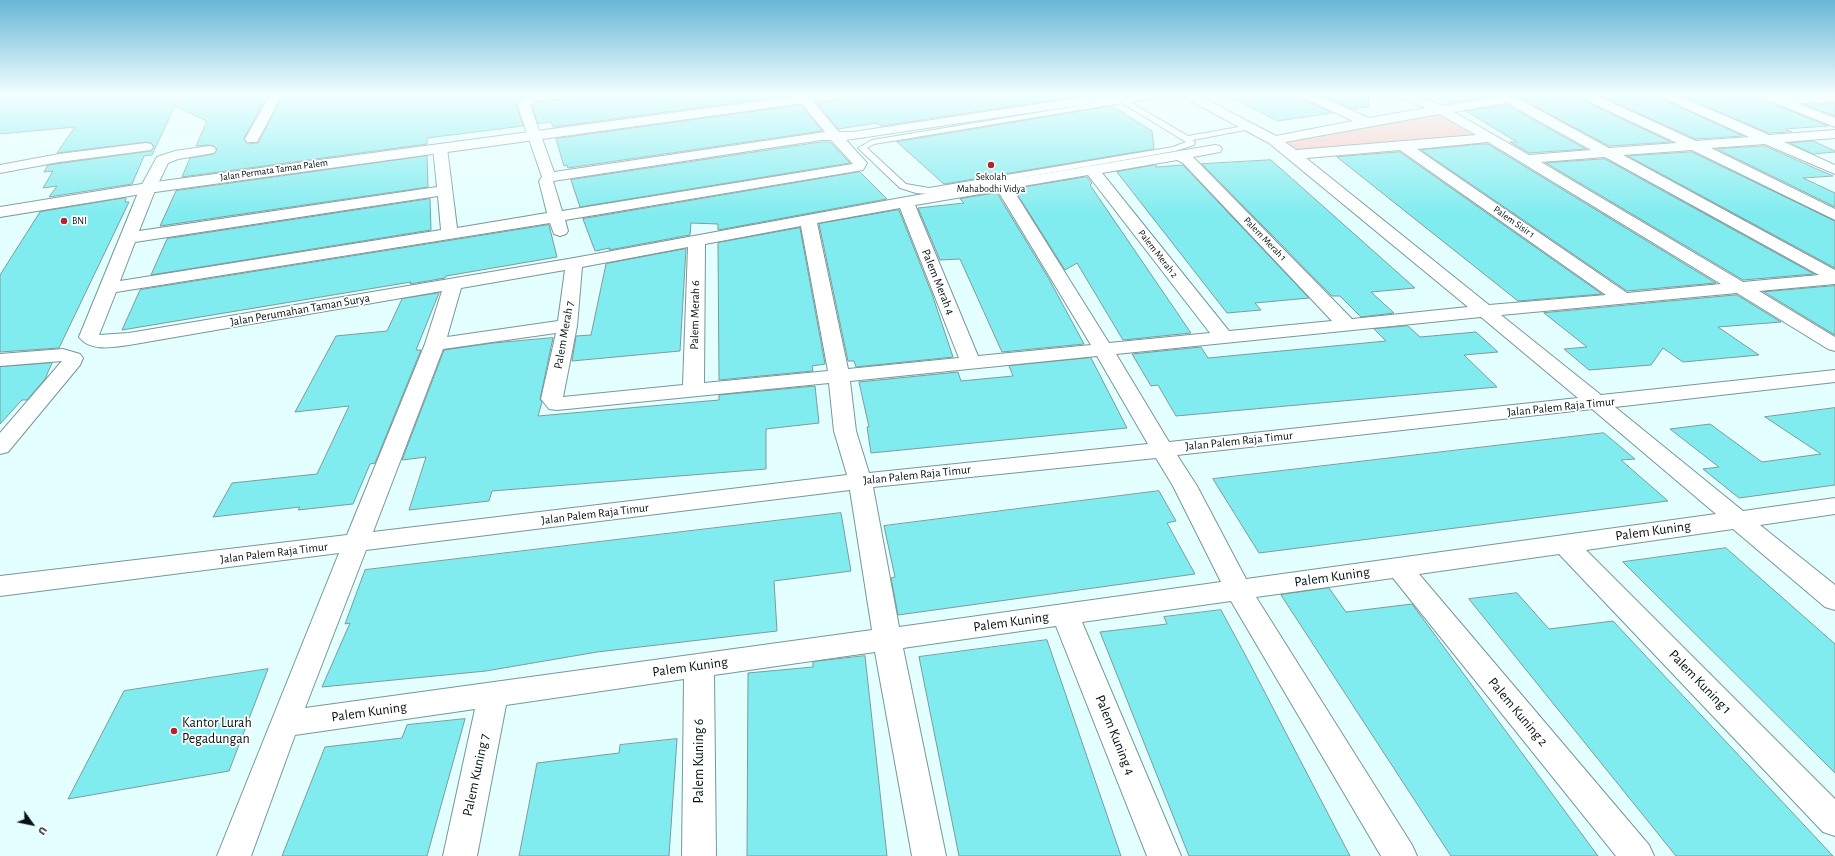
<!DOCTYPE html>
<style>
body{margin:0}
#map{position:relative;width:1835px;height:856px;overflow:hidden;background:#e4ffff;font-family:"Alegreya Sans",sans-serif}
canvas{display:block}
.north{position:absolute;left:12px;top:804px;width:40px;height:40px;-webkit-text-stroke:3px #fff;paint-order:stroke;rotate:123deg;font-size:11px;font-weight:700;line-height:16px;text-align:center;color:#061111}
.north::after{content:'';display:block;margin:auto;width:14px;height:18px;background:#061111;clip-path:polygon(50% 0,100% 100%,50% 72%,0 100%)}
</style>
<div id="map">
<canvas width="1835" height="856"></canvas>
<div class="north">U</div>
</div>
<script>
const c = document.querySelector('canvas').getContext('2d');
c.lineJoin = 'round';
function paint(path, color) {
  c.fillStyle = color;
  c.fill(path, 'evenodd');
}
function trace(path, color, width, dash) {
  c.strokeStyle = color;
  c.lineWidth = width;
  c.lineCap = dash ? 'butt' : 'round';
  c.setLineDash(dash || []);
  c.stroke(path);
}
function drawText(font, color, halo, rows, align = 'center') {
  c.font = font + ' "Alegreya Sans",sans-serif';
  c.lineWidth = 3.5;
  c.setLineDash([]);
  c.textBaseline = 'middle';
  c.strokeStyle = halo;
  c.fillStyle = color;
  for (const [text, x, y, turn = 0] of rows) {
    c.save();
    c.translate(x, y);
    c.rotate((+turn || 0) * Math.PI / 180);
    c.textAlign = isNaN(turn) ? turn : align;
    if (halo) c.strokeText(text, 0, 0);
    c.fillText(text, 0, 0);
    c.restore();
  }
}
paint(new Path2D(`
 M 1438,114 L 1476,137 L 1299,151 L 1286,141 Z`), '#fdc3be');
const building = new Path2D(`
 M 0,95 L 268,95 L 244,138 L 247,144 L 258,143 L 283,95 L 525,95 L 521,97 L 516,104 L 523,126 L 427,138 L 427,144 L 182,177 L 190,158 L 214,154 L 217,149 L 214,146 L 209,145 L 196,146 L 207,121 L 175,106 L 152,155 L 144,156 L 132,184 L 49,197 L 57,186 L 43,188 L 53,171 L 44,172 L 48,165 L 151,151 L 154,146 L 151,143 L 146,142 L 57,153 L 75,127 L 0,134 Z
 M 565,95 L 794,95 L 553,127 L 551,122 L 538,124 L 532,106 L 537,102 L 562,99 Z
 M 878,95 L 1087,95 L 881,126 L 877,123 L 838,129 L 817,103 Z
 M 1227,95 L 1301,95 L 1303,99 L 1332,113 L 1278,121 Z
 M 1322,95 L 1368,95 L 1369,107 L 1353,109 Z
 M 1438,95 L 1492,95 L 1492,96 L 1451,103 Z
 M 1519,95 L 1578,95 L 1580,99 L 1671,142 L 1609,146 L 1521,99 Z
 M 1599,95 L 1660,95 L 1662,99 L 1743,136 L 1696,139 Z
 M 1681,95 L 1759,95 L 1761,99 L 1828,126 L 1785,129 L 1792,132 L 1769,133 Z
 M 1804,104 L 1835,104 L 1835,116 Z
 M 801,105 L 822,131 L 568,168 L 567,165 L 564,166 L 556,139 Z
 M 1507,105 L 1586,149 L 1529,153 L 1510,142 L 1517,142 L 1466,111 Z
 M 1112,106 L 1152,131 L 1154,149 L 944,184 L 897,142 Z
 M 1813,141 L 1835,151 L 1835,152 L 1813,154 L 1790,143 Z
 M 821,142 L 830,142 L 850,163 L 580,207 L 571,180 Z
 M 1482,144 L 1488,144 L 1716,283 L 1627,291 L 1421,150 Z
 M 1765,146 L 1833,176 L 1803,178 L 1835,193 L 1835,207 L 1717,149 Z
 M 1400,152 L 1602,294 L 1518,301 L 1337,157 Z
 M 1692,152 L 1835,221 L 1835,268 L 1628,156 Z
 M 427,156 L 428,187 L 160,226 L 176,191 Z
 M 1605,159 L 1814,274 L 1743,280 L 1546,163 Z
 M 1271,160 L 1415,288 L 1371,292 L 1394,313 L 1361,317 L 1340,296 L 1332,296 L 1202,164 Z
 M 1156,165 L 1156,167 L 1183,165 L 1309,298 L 1255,303 L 1261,310 L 1227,313 L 1117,172 Z
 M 860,172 L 887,199 L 718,230 L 718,224 L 691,223 L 690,235 L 609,250 L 610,248 L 595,251 L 583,219 Z
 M 1087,177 L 1092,183 L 1090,185 L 1191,333 L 1123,340 L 1077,263 L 1065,270 L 1014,189 Z
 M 997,193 L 1049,279 L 1084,344 L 1002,352 L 960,259 L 940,260 L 918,208 L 964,203 L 960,199 Z
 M 126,198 L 125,202 L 129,202 L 59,348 L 0,352 L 0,275 L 40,212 Z
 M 430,199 L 431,230 L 151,275 L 167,239 Z
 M 899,210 L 932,294 L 953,357 L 856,367 L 854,361 L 848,361 L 819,224 Z
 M 549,225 L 557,257 L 446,276 L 445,278 L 410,284 L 411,282 L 122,330 L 140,290 Z
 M 800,228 L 825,364 L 812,366 L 813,371 L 719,380 L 718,243 Z
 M 686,249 L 680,351 L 572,361 L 576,336 L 591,335 L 606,264 Z
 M 1835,286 L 1835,335 L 1764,292 Z
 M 439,293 L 416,350 L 421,350 L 375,463 L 370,464 L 353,504 L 298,510 L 300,507 L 213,517 L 232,483 L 317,474 L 349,406 L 295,412 L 336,336 L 387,331 L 402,299 Z
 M 1737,295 L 1781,322 L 1718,327 L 1759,355 L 1683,362 L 1663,348 L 1651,365 L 1589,370 L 1564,349 L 1587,347 L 1544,313 Z
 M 1408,326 L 1420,337 L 1476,332 L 1498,352 L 1464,355 L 1497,387 L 1176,416 L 1158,385 L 1151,386 L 1132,354 L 1201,347 L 1208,358 L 1386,341 L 1374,329 Z
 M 553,338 L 540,399 L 542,402 L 538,416 L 719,400 L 719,395 L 815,386 L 819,423 L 766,429 L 766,469 L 492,491 L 489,501 L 409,510 L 426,457 L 402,460 L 444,350 L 493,343 Z
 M 1091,358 L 1127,428 L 871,453 L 867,427 L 869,427 L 859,382 L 958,372 L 961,381 L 1013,376 L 1009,366 Z
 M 52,363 L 45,379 L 27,400 L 22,400 L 0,424 L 0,367 Z
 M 1835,408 L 1835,485 L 1739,498 L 1703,469 L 1719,467 L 1670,429 L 1710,424 L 1762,462 L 1821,454 L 1765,417 Z
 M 1604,433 L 1635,459 L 1621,460 L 1668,501 L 1259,553 L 1213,479 Z
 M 1159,491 L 1176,521 L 1167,523 L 1195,574 L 898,615 L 891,578 L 895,577 L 884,526 Z
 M 841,513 L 851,571 L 774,581 L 777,631 L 597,652 L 486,671 L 322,687 L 350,623 L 345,624 L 365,570 Z
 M 1726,548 L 1835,644 L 1835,773 L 1623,562 Z
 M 1329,588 L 1346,612 L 1412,604 L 1598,856 L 1451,856 L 1281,595 Z
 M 1517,593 L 1549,629 L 1613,621 L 1833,856 L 1676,856 L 1469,599 Z
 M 1221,610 L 1249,662 L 1350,856 L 1189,856 L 1100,632 L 1167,624 L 1164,617 Z
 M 1047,640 L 1121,856 L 959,856 L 919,657 Z
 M 865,656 L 887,856 L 747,856 L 748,673 L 813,667 L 813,662 Z
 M 268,669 L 229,771 L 68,799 L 124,691 Z
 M 465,719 L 427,856 L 282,856 L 325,747 L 402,738 L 407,725 Z
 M 677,739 L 669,856 L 519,856 L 537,763 L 619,753 L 620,745 Z`);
paint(building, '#81ecef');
trace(building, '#7c9b9c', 1);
const service = new Path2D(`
 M 1145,95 L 1162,95 L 1158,97 L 1130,102 L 1188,136 L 1250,125 L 1254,127 L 1250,129 L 1193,140 L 1195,143 L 1194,145 L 1175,151 L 929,194 L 916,193 L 900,188 L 858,148 L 872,140 ZM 1122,103 L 1186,142 L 1173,147 L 929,188 L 906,184 L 867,148 L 874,144 Z`);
const minor = new Path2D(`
 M 270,95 L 282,95 L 257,142 L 247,142 L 245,139 Z
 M 529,95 L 564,95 L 562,98 L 537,101 L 530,105 L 554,172 L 825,132 L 795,95 L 808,95 L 839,132 L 853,132 L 1097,95 L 1128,95 L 1126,98 L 1122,99 L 846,140 L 867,163 L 863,170 L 565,220 L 568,231 L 566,234 L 560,236 L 554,234 L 550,223 L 116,292 L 99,335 L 129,333 L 574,258 L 906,197 L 1215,145 L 1220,146 L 1222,149 L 1220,152 L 1193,157 L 1352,319 L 1468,307 L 1269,143 L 1185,98 L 1183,95 L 1198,95 L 1276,136 L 1353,121 L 1304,98 L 1302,95 L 1318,95 L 1369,118 L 1426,108 L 1402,98 L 1400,95 L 1417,95 L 1442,106 L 1494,97 L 1493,95 L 1517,95 L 1520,98 L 1519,99 L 1609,148 L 1677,143 L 1581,98 L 1579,95 L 1595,95 L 1696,141 L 1749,137 L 1663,98 L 1661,95 L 1677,95 L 1769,135 L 1835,130 L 1835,138 L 1784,142 L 1835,165 L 1835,174 L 1765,144 L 1711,148 L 1835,209 L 1835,220 L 1692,150 L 1623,155 L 1835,270 L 1835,284 L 1759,291 L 1835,337 L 1835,351 L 1828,349 L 1737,293 L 1501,315 L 1601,395 L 1835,370 L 1835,382 L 1615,407 L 1743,511 L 1835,498 L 1835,514 L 1760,525 L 1835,585 L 1835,610 L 1825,607 L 1733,529 L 1586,550 L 1835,799 L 1835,836 L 1823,832 L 1559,554 L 1419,574 L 1649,845 L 1654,856 L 1616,856 L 1393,578 L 1256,597 L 1412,845 L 1417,856 L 1381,856 L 1231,601 L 1082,622 L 1181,856 L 1147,856 L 1056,626 L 903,648 L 946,856 L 912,856 L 875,652 L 714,675 L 716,856 L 682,856 L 684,679 L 506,705 L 477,856 L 443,856 L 475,709 L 295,735 L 251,856 L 217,856 L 339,553 L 0,596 L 0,576 L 347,535 L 425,344 L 442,291 L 129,345 C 113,347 90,352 79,337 L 140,188 L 157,157 L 175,151 L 209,146 L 214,147 L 216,150 L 214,153 L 178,159 L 168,163 L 156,188 L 139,231 L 437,187 L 433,148 L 435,145 L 445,145 L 447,148 L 457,228 L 547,213 L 539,181 L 542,177 L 517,104 L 522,98 ZM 1507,103 L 1591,150 L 1529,155 L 1454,112 ZM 1439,114 L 1476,135 L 1296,150 L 1285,142 ZM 821,140 L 831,140 L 853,164 L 562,211 L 553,181 ZM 1488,142 L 1721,284 L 1627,293 L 1417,149 ZM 1400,150 L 1606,295 L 1489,305 L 1306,158 ZM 1605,157 L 1819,275 L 1743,282 L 1541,162 ZM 1177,160 L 1183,163 L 1332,321 L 1229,331 L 1102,173 ZM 1088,175 L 1210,333 L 1109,343 L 1012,188 ZM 998,191 L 1091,345 L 978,356 L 915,205 ZM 438,196 L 441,230 L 120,281 L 135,242 ZM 900,208 L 959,358 L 848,369 L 817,223 ZM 801,226 L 828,371 L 704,383 L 705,244 ZM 688,247 L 683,385 L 563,397 L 577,326 L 582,267 ZM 565,270 L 558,321 L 447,337 L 461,288 ZM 1481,317 L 1578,398 L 1169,442 L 1116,354 ZM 556,333 L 541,399 L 549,409 L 557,410 L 829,383 L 834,431 L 847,475 L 373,532 L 443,349 ZM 1097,356 L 1148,444 L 869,473 L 856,431 L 850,381 ZM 1592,409 L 1716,514 L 1246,579 L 1197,486 L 1177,455 ZM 1156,458 L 1173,486 L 1221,582 L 899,627 L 873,487 ZM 850,490 L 872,630 L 305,708 L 366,550 Z
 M 1760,95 L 1835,95 L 1835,102 L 1796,103 L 1835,118 L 1835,127 L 1762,98 Z
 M 146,143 L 151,144 L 153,147 L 151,150 L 59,162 L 0,173 L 0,165 L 59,154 Z
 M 63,349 L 80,354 L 83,358 L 80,365 L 8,452 L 0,454 L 0,433 L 62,361 L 0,366 L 0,354 Z`);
const tertiary = new Path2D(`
 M 806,95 L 840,95 L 838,98 L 834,99 L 148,193 L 0,217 L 0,207 L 148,183 Z`);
trace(service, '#789797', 2);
trace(minor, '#789797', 2);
trace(tertiary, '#789797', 2);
paint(service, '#fff');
paint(minor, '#fff');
paint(tertiary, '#fff');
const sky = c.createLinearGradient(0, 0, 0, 215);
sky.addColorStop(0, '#68b6d6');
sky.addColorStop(0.44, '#f3ffff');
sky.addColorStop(1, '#f3ffff00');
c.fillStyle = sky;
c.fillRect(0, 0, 1835, 215);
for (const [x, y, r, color] of [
 [991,165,4,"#b5242b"],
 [64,221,4,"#b5242b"],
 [174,731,4,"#b5242b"]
]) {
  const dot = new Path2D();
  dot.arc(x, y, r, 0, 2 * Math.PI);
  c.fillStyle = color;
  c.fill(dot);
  trace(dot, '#fff', 1.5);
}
drawText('10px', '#061111', '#fff', [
 ["Jalan Permata Taman Palem",274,170,-8],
 ["Palem Sisir 1",1514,222,35],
 ["Palem Merah 1",1265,239,46],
 ["Palem Merah 2",1158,254,52]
]);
drawText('10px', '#061111', '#fff', [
 ["Sekolah",991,177],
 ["Mahabodhi Vidya",991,189],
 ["BNI",72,221,"left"]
]);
drawText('12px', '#061111', '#fff', [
 ["Palem Merah 4",938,282,68],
 ["Jalan Perumahan Taman Surya",300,310,-10],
 ["Palem Merah 6",695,315,-89],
 ["Palem Merah 7",564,335,-80],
 ["Jalan Palem Raja Timur",1561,407,-6],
 ["Jalan Palem Raja Timur",1239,441,-6],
 ["Jalan Palem Raja Timur",917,475,-6],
 ["Jalan Palem Raja Timur",595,514,-7],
 ["Jalan Palem Raja Timur",274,553,-7]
]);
drawText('14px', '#061111', '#fff', [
 ["Palem Kuning",1653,531,-8],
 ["Palem Kuning",1332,577,-8],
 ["Palem Kuning",1011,622,-8],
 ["Palem Kuning",690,667,-8],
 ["Palem Kuning 1",1700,682,46],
 ["Palem Kuning",369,712,-8],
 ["Palem Kuning 2",1518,712,50],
 ["Palem Kuning 4",1115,735,68],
 ["Palem Kuning 6",699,761,-90],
 ["Palem Kuning 7",476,775,-78]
]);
drawText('14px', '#061111', '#fff', [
 ["Kantor Lurah",182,723],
 ["Pegadungan",182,739]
], 'left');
</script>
